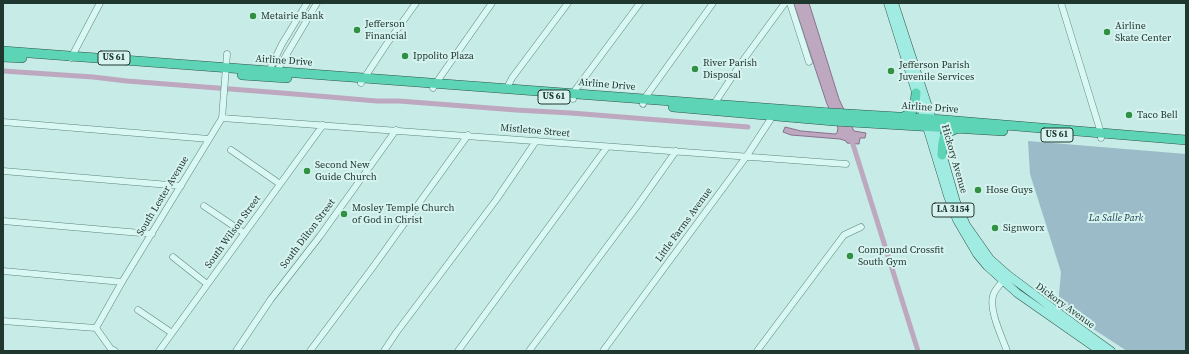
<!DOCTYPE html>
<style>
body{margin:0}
#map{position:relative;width:1189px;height:354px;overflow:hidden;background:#c7ebe7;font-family:"Source Serif 4",serif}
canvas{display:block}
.frame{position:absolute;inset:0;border:4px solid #20372f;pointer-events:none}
</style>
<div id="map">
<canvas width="1189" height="354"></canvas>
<div class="frame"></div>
</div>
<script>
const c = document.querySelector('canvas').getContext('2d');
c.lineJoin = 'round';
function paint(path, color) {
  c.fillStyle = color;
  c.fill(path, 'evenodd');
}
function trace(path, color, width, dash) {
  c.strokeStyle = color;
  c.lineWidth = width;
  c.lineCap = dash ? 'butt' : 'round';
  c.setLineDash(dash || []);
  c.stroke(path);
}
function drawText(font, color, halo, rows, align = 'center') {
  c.font = font + ' "Source Serif 4",serif';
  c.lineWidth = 4;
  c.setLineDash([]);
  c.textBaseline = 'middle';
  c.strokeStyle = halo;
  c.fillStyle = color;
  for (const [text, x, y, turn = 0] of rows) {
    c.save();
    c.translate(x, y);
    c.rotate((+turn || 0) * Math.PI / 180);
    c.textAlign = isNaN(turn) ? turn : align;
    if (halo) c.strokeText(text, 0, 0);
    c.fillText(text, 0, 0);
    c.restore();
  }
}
paint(new Path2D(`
 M 1028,141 L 1186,154 L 1186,351 L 1127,351 L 1058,306 L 1061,272 L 1030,174 Z`), '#9bbbc9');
const water = new Path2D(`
 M 794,3 L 809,3 L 839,99 L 854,131 L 866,133 L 865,138 L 860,138 L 859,144 L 847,143 L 846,141 L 840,139 L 791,135 L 783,132 L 785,127 L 801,131 L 835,134 L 837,133 L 838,128 L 827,104 Z`);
paint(water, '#bda8bf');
trace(water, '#8b6f8d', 1);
trace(new Path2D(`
 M 3,71 L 93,77 L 127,81 L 282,93 L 377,101 L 399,101 L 516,110 L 571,113 L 748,127
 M 851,138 L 918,351`), '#bda8bf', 5);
const minor = new Path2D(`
 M 790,3 L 809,62
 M 1061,3 L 1101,133 L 1101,138
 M 71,58 L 100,3
 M 268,73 L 282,44 L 307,3
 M 275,74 L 317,3
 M 361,83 L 386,45 L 416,3
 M 433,88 L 436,83 L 492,3
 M 507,88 L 512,78 L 568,3
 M 573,99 L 573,93 L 640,3
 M 643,104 L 644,99 L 713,3
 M 712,107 L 744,59 L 785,3
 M 222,118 L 846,164
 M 3,122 L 209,139
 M 231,150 L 280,184
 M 3,171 L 181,186
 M 204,206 L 244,233
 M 3,221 L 152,234
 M 173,257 L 207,284
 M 3,271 L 122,282
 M 1005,278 C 1001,284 994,290 993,296 C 989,311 1002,337 1007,351
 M 138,310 L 172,333
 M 3,321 L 96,328
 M 96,328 L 122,282 L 222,118 L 227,54
 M 96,328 L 111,349 L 115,351
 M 159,351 L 323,125
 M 236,351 L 271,299 L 320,236 L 396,130
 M 310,351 L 373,267 L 468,135
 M 384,351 L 396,333 L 496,200 L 536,141
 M 458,351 L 607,147
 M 529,351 L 635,209 L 676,151
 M 603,351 L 746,157 L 774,114
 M 757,351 L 844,235 L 861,227`);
const major = new Path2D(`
 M 888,3 L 927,127 L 948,196 L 957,220 L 977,254 L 987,266 L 1017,293 L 1100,351
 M 894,3 L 932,119 L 956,202 L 966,225 L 990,259 L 1008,275 L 1079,328 L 1111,351`);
const highway = new Path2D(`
 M 3,51 L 831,113 L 932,119 L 1186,140
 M 3,57 L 22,58
 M 242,75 L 287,78
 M 673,107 L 834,121 L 1003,131
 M 903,117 C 915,113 915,104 916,93
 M 942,155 C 943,141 941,134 956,129`);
trace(minor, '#5d867a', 7);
trace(major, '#315448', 9);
trace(highway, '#315448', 10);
trace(minor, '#d9f7f3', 6);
trace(major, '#a1ece2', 8);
trace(highway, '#5ed4b6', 9);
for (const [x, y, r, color] of [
 [253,16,4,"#319142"],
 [357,30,4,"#319142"],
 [1107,32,4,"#319142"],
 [405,56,4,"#319142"],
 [695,69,4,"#319142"],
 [891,71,4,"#319142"],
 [1129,115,4,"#319142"],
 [307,171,4,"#319142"],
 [978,190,4,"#319142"],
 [344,214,4,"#319142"],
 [995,228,4,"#319142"],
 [850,256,4,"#319142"]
]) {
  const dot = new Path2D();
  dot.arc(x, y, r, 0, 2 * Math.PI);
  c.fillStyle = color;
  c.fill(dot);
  trace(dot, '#d6f3f0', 1.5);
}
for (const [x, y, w] of [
 [114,58,32],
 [554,97,32],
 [1057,135,32],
 [953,210,42]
]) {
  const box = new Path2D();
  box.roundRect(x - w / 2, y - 7, w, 14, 3);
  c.fillStyle = '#d6f3f0';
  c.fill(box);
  trace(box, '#20372f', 1);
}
drawText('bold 9px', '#20372f', null, [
 ["US 61",114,58],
 ["US 61",554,97],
 ["US 61",1057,135],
 ["LA 3154",953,210]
]);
drawText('10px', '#20372f', '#d6f3f0', [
 ["Metairie Bank",261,16],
 ["Jefferson",365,24],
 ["Financial",365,36],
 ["Airline",1115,26],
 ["Skate Center",1115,38],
 ["Ippolito Plaza",413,56],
 ["River Parish",703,63],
 ["Disposal",703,75],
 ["Jefferson Parish",899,65],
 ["Juvenile Services",899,77],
 ["Taco Bell",1137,115],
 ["Second New",315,165],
 ["Guide Church",315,177],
 ["Hose Guys",986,190],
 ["Mosley Temple Church",352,208],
 ["of God in Christ",352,220],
 ["Signworx",1003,228],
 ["Compound Crossfit",858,250],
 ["South Gym",858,262]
], 'left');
drawText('10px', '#20372f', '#d6f3f0', [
 ["Airline Drive",284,61,4],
 ["Airline Drive",607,85,5],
 ["Airline Drive",930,108,4],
 ["Mistletoe Street",535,131,5],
 ["Hickory Avenue",954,159,74],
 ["South Lester Avenue",163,196,-59],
 ["Little Farms Avenue",684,225,-54],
 ["South Wilson Street",233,232,-54],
 ["South Dilton Street",308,234,-53],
 ["Dickory Avenue",1065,306,36]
]);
drawText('italic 10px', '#284052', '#d6f3f0', [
 ["La Salle Park",1116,218]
]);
</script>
